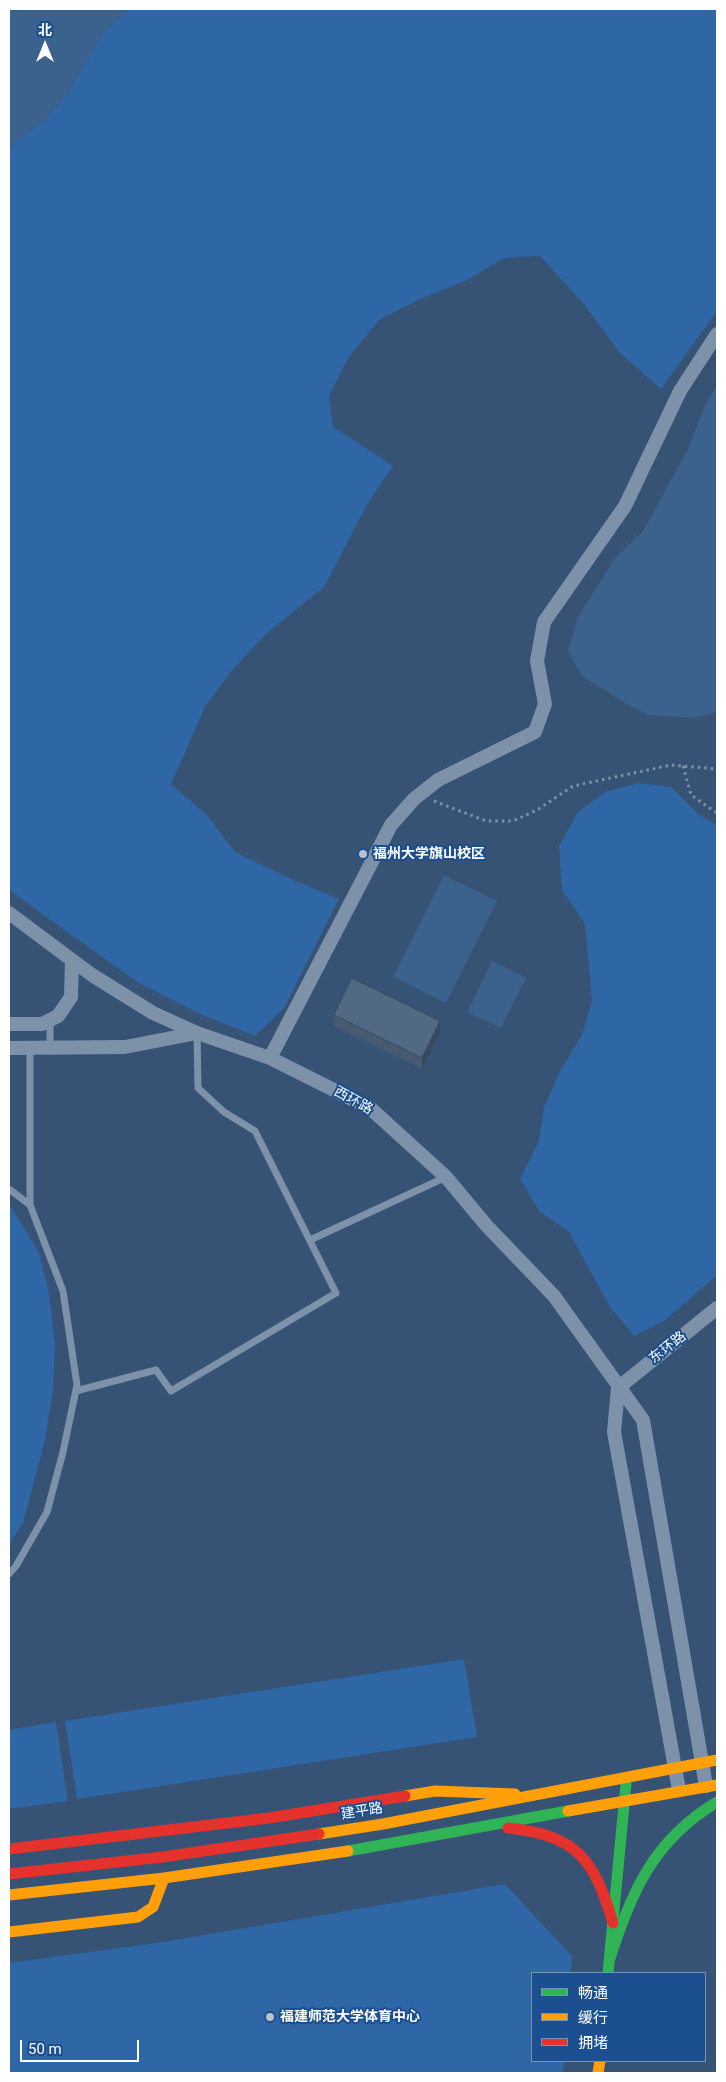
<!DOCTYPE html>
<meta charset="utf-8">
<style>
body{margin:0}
#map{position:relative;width:726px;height:2082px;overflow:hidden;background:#365274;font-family:Roboto,"Noto Sans SC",sans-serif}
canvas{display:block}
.frame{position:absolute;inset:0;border:10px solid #fff;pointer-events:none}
.legend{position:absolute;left:531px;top:1972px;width:175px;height:90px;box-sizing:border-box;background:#1b4f8f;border:1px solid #7695bc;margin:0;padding:6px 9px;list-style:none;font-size:15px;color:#fff}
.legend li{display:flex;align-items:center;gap:10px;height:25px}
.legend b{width:25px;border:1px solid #7695bc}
.north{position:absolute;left:20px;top:20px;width:50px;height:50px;-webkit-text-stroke:4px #1b4f8f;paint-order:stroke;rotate:0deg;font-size:14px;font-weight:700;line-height:20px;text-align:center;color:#fff}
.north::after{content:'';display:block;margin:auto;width:18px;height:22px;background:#fff;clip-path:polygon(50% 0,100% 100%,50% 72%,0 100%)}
.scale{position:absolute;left:20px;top:2040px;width:119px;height:22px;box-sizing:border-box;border:2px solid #fff;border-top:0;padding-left:6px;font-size:15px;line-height:18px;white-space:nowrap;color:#fff;-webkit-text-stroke:4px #1b4f8f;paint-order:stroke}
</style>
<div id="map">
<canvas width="726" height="2082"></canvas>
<div class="frame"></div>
<ul class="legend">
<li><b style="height:6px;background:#30b455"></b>畅通</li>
<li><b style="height:6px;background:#ff9f0a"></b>缓行</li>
<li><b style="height:6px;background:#e5322d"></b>拥堵</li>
</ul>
<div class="north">北</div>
<div class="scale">50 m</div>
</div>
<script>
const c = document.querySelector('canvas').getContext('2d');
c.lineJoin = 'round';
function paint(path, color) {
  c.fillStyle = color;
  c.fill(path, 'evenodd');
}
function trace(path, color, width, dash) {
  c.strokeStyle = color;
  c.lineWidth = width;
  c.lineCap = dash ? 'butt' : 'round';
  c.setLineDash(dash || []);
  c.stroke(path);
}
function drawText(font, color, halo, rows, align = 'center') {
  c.font = font + ' Roboto,"Noto Sans SC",sans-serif';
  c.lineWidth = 4;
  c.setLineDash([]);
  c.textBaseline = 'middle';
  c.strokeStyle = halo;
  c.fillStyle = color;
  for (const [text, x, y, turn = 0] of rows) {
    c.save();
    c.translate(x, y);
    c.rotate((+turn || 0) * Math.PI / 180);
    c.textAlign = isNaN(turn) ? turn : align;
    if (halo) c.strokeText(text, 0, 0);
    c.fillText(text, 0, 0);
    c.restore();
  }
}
paint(new Path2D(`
 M 129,9 L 717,9 L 717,311 L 661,389 L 620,353 L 583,303 L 540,256 L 504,258 L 467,280 L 423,298 L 380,319 L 348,358 L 329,396 L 333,427 L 393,466 L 368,503 L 324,587 L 266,634 L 233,669 L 205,707 L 171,784 L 207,815 L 235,852 L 289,878 L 339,899 L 284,1008 L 255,1036 L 200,1014 L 137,982 L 9,890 L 9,148 L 43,121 L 67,94 L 103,33 Z
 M 638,783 L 671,787 L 699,815 L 717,825 L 717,1275 L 664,1321 L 634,1336 L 610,1307 L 569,1232 L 540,1212 L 520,1179 L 539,1141 L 544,1107 L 559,1073 L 582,1035 L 592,1000 L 585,924 L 562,890 L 559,846 L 578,812 L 605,792 Z
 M 9,1204 L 39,1252 L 49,1292 L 55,1345 L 53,1390 L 45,1440 L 23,1523 L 9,1545 Z
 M 464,1659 L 477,1737 L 77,1799 L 65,1721 Z
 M 56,1722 L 68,1801 L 9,1809 L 9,1730 Z
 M 505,1884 L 572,1956 L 571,1973 L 532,1973 L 532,2061 L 564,2061 L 563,2073 L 9,2073 L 9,1963 L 163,1942 Z`), '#2f66a5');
paint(new Path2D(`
 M 9,9 L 129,9 L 103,33 L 67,94 L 43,121 L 9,148 Z
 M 717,386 L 717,712 L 693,718 L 649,715 L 627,704 L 582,676 L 568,651 L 578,617 L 614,559 L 643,531 L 689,447 L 705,405 Z
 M 444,875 L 497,901 L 446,1003 L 393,977 Z
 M 492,961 L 526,978 L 501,1028 L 467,1012 Z`), '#3b618d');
trace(new Path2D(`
 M 683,766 L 691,795 L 717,813
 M 434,801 L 486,821 L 513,821 L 537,810 L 573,786 L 671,765 L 717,769`), '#7d92a8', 3, [2.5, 4]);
trace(new Path2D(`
 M 50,1020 L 50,1048
 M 9,1189 L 30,1205
 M 310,1240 L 446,1177
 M 76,1391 L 156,1370 L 171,1391 L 336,1293 L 255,1131 L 224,1112 L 198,1088 L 197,1033
 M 9,1574 L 16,1566 L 47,1512 L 63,1452 L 77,1385 L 63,1291 L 30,1205 L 30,1048`), '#7d92a8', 7);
trace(new Path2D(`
 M 9,913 L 92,975 L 153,1013 L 197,1033 L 270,1058 L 370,1108 L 446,1177 L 486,1225 L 554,1296 L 643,1420 L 706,1786
 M 9,1024 L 42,1024 L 58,1016 L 71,997 L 72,960
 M 9,1048 L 125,1047 L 197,1033
 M 270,1058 L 391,825 L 414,799 L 438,780 L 535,732 L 545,704 L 537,661 L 544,622 L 625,506 L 680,391 L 717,334
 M 618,1388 L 614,1432 L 679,1790
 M 618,1388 L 717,1308`), '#7d92a8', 14);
trace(new Path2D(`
 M 348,1851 L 568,1811
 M 609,1961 C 632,1892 652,1841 717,1802
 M 608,1973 L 626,1784`), '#30b455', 11);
trace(new Path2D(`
 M 405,1796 L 435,1791 L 515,1794
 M 568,1811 L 717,1785
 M 319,1834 L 383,1824 L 717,1760
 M 9,1895 L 164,1878 L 348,1851
 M 9,1932 L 138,1917 L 153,1907 L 164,1878
 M 598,2073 L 600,2061`), '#ff9f0a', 11);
trace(new Path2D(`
 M 508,1828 C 577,1835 594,1859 613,1923
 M 9,1849 L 269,1818 L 405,1796
 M 9,1874 L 163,1857 L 319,1834`), '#e5322d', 11);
paint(new Path2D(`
 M 334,1015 L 440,1032 L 422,1069 L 334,1026 Z`), '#475a72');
paint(new Path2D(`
 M 440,1021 L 440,1032 L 422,1069 L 422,1058 Z`), '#394a5c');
const building = new Path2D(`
 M 352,978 L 440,1021 L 422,1058 L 334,1015 Z`);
paint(building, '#526984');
trace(building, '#394a5c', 1);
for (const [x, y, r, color] of [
 [363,854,5,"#b9c2ce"],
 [270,2017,5,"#b9c2ce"]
]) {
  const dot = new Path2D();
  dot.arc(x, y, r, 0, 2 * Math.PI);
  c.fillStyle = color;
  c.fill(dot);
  trace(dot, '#1b4f8f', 2);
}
drawText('bold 14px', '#fff', '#1b4f8f', [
 ["福州大学旗山校区",373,854],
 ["福建师范大学体育中心",280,2017]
], 'left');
drawText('14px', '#fff', '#1b4f8f', [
 ["西环路",353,1101,29],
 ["东环路",668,1348,-38],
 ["建平路",362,1812,-9]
]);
</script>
